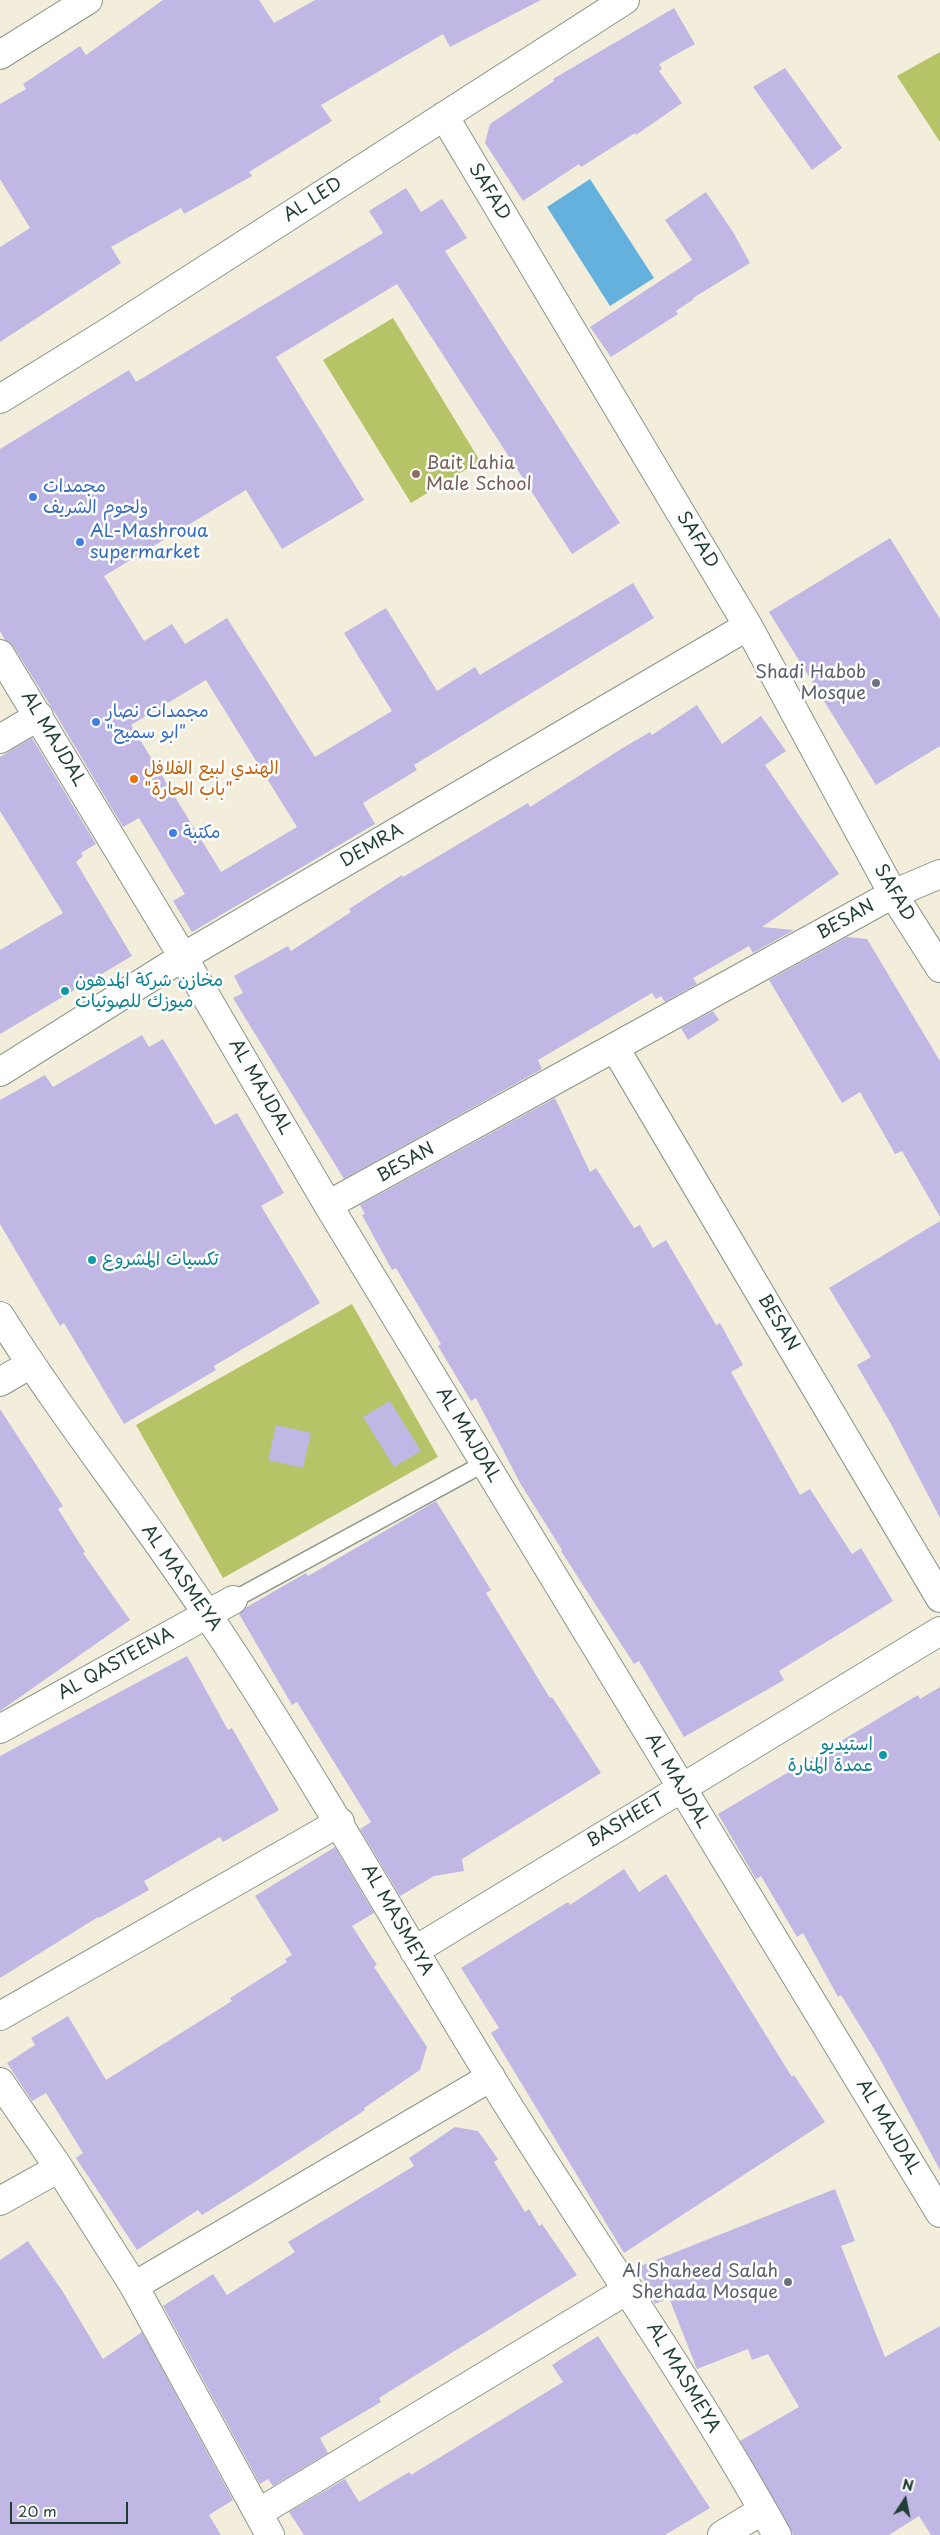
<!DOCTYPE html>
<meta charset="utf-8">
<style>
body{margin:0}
#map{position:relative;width:940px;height:2535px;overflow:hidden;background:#f3eedb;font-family:"Playpen Sans",sans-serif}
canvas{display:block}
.north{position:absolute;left:880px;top:2475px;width:50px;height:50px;-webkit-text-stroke:4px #fff;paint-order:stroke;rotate:11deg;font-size:14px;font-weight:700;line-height:20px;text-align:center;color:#1f3d34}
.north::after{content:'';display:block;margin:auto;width:18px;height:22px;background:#1f3d34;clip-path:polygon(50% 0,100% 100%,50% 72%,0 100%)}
.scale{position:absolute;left:10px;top:2502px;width:118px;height:22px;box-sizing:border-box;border:2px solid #1f3d34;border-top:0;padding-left:6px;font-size:15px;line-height:18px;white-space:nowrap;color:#1f3d34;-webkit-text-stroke:4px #fff;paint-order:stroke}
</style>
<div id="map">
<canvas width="940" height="2535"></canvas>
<div class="north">N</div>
<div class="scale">20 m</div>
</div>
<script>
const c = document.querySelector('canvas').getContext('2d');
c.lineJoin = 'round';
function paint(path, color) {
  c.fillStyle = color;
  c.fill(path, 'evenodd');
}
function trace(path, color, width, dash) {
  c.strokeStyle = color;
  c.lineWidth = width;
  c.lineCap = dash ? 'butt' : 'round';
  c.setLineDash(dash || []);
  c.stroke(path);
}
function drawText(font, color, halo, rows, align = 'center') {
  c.font = font + ' "Playpen Sans","Playpen Sans Arabic",sans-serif';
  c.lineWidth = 5;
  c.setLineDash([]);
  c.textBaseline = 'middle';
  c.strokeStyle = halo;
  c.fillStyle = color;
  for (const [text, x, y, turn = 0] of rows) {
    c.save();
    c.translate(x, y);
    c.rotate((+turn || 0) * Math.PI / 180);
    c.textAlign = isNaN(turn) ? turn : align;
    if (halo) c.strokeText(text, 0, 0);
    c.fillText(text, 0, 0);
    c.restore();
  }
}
paint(new Path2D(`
 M 940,52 L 940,142 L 897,76 Z
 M 393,318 L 480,461 L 411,503 L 323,360 Z
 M 352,1304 L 438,1457 L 223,1578 L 136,1425 Z`), '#b6c366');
paint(new Path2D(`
 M 590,179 L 654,278 L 610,306 L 547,207 Z`), '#65b1de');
paint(new Path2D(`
 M 163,0 L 259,0 L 274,23 L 315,0 L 541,0 L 450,47 L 443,34 L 321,105 L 332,121 L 249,172 L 252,176 L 184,214 L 181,208 L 111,247 L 121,263 L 0,342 L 0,247 L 30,228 L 0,179 L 0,104 L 26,89 L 23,84 L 80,46 L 86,55 Z
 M 674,8 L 695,44 L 659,64 L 662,69 L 659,71 L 682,103 L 636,135 L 635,133 L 581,167 L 579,164 L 523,201 L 485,143 L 490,124 L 554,81 L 553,79 Z
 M 785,68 L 842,148 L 812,170 L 753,87 Z
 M 406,188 L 421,212 L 442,199 L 467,238 L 445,251 L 620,523 L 572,554 L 397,284 L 276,357 L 364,500 L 282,549 L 246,490 L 104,576 L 144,641 L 172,624 L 185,644 L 227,618 L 315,757 L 392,711 L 344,633 L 386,608 L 437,691 L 475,667 L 480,675 L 633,583 L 654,618 L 414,765 L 417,770 L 363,803 L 375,824 L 192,932 L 173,901 L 185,894 L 139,818 L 123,827 L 52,708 L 13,646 L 5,640 L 0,631 L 0,449 L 129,370 L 136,382 L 383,233 L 369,211 ZM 206,680 L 297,827 L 221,872 L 131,725 Z
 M 706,192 L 733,232 L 750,263 L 693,298 L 694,299 L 676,311 L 678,314 L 611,357 L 590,327 L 692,260 L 665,220 Z
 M 890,538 L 940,619 L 940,746 L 876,785 L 769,612 Z
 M 697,705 L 722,744 L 761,716 L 786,751 L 765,765 L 839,874 L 762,927 L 794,930 L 753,953 L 749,946 L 693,978 L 697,984 L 665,1002 L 661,996 L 656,999 L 652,993 L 538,1060 L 542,1069 L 344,1179 L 233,998 L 243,993 L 234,976 L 288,946 L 291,951 L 351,912 L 349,909 L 402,875 L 403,877 L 528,803 L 530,807 L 621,749 L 650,732 L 652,735 Z
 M 32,738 L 96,844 L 81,853 L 83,856 L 76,862 L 132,956 L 0,1034 L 0,950 L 63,913 L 0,811 L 0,757 Z
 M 847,937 L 867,939 L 940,1061 L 940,1217 L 902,1151 L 895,1154 L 860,1092 L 842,1103 L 769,980 Z
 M 713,1011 L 719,1020 L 688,1040 L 681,1028 Z
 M 142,1035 L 149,1047 L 163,1039 L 215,1125 L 237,1113 L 284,1193 L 261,1206 L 320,1303 L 214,1366 L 216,1370 L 124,1424 L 64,1323 L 60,1326 L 0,1224 L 0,1100 L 45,1075 L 53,1087 Z
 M 555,1098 L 590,1172 L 596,1168 L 634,1228 L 640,1225 L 653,1248 L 666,1240 L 716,1325 L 720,1323 L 743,1365 L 731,1372 L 800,1495 L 810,1489 L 852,1554 L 861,1548 L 893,1601 L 779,1671 L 784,1680 L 684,1737 L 639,1661 L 634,1664 L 561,1551 L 562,1550 L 520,1483 L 476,1398 L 471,1401 L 438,1346 L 441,1344 L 396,1268 L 392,1270 L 362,1215 L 365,1214 L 360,1205 Z
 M 940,1221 L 940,1518 L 891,1424 L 857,1365 L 871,1357 L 829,1288 Z
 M 390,1401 L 421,1451 L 394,1467 L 363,1417 Z
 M 0,1409 L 63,1506 L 58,1509 L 85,1552 L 83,1553 L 130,1620 L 0,1711 Z
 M 276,1425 L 311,1433 L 303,1468 L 268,1460 Z
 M 436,1501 L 491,1590 L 486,1593 L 550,1698 L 552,1697 L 601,1773 L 462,1859 L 464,1871 L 434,1876 L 400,1896 L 360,1829 L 371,1822 L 297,1702 L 292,1705 L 239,1614 L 247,1607 L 306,1573 L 308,1576 Z
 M 187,1656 L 228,1730 L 232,1728 L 279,1810 L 223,1842 L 220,1837 L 144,1881 L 149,1890 L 99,1918 L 98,1917 L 0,1978 L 0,1756 Z
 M 940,1687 L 940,2170 L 879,2057 L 841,1995 L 838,1997 L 803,1933 L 797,1937 L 761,1876 L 756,1879 L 718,1814 L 918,1695 L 920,1699 Z
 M 335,1847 L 374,1913 L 352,1926 L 377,1965 L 374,1967 L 427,2047 L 420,2070 L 364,2108 L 365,2110 L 250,2185 L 202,2215 L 198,2210 L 137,2250 L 76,2158 L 83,2153 L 46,2093 L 32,2101 L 7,2063 L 35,2045 L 31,2038 L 68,2016 L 106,2080 L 232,2001 L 230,1998 L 287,1962 L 285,1959 L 292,1955 L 255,1896 Z
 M 624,1869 L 639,1892 L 666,1874 L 792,2077 L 794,2075 L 825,2122 L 624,2253 L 491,2033 L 499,2028 L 461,1968 L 568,1902 L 570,1905 Z
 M 455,2127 L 478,2131 L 498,2159 L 494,2162 L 525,2212 L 529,2209 L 539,2226 L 542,2224 L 577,2275 L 379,2398 L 381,2402 L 320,2438 L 328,2453 L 273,2486 L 268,2479 L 260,2484 L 163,2306 L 213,2274 L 227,2295 L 295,2252 L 288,2242 L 414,2166 L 409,2158 Z
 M 835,2189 L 855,2241 L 841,2246 L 885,2357 L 940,2326 L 940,2535 L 931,2535 L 919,2516 L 889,2535 L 793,2535 L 740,2441 L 799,2407 L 768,2354 L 752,2360 L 748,2349 L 697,2369 L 669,2298 L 655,2304 L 638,2267 Z
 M 28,2241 L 63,2292 L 103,2359 L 142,2332 L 233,2500 L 209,2515 L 221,2535 L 0,2535 L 0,2260 Z
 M 598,2336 L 710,2508 L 665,2535 L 304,2535 L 289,2512 L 345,2479 L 359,2502 L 409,2472 L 411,2475 L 563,2382 L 552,2365 Z`), '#c0b7e5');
const service = new Path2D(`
 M 233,1600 L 485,1463`);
const minor = new Path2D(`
 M 0,55 L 88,0
 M 444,116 L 748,626 L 893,894 L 940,968
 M 0,399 L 110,331 L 625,0
 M 0,654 L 183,957 L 328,1205 L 940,2213
 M 0,739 L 39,716
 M 615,1048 L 940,1598
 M 0,1072 L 183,957 L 748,626
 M 328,1205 L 893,894 L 940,874
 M 0,1316 C 64,1418 140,1513 207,1614 C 307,1763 394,1920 488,2073 C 583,2228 689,2376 777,2535
 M 0,1382 L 31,1364
 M 0,1729 L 233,1600
 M 414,1951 L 940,1631
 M 0,2016 L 340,1822
 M 0,2082 L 59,2168 L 134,2286 L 270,2535
 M 0,2201 L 59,2168
 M 134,2286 L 491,2077
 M 258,2513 L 629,2289
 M 722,2535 L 763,2510`);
trace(service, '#899688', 19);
trace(minor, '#899688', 30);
trace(service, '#fff', 16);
trace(minor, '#fff', 28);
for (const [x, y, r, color] of [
 [416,474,5,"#8d6e63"],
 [33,497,5,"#3f7fe0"],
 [80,542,5,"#3f7fe0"],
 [876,683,5,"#6b7280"],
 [96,722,5,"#3f7fe0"],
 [134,779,5,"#e8710a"],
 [173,833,5,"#3f7fe0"],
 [65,991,5,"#0f9aa8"],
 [92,1260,5,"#0f9aa8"],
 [883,1755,5,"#0f9aa8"],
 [788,2282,5,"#6b7280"]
]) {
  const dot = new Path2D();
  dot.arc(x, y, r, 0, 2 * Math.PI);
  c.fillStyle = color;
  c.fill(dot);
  trace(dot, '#fff', 2);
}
drawText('18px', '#1f3d34', '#fff', [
 ["SAFAD",489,192,59],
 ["AL LED",313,200,-33],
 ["SAFAD",697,540,59],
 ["AL MAJDAL",53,739,59],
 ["DEMRA",372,846,-30],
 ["SAFAD",894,893,60],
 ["BESAN",846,920,-29],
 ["AL MAJDAL",260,1087,60],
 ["BESAN",406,1163,-29],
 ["BESAN",778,1323,59],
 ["AL MAJDAL",468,1435,59],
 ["AL MASMEYA",181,1578,55],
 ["AL QASTEENA",116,1664,-29],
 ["AL MAJDAL",677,1781,59],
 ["BASHEET",626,1821,-31],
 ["AL MASMEYA",397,1920,60],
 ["AL MAJDAL",888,2127,59],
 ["AL MASMEYA",683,2378,59]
]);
drawText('18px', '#785e54', '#fff', [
 ["Bait Lahia",426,464],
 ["Male School",426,485]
], 'left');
drawText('18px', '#366cbe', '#fff', [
 ["مجمدات",43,487],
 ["ولحوم الشريف",43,508],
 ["AL-Mashroua",90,532],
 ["supermarket",90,553],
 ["مجمدات نصار",106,712],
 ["\"ابو سميح\"",106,733],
 ["مكتبة",183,833]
], 'left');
drawText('18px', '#5b616d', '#fff', [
 ["Shadi Habob",866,673],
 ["Mosque",866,694],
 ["Al Shaheed Salah",778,2272],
 ["Shehada Mosque",778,2293]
], 'right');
drawText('18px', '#c56008', '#fff', [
 ["الهندي لبيع الفلافل",144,769],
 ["\"باب الحارة\"",144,790]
], 'left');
drawText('18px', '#0d838f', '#fff', [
 ["مخازن شركة المدهون",75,981],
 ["ميوزك للصوتيات",75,1002],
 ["تكسيات المشروع",102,1260],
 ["استيديو",873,1745,"right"],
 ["عمدة المنارة",873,1766,"right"]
], 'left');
</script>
